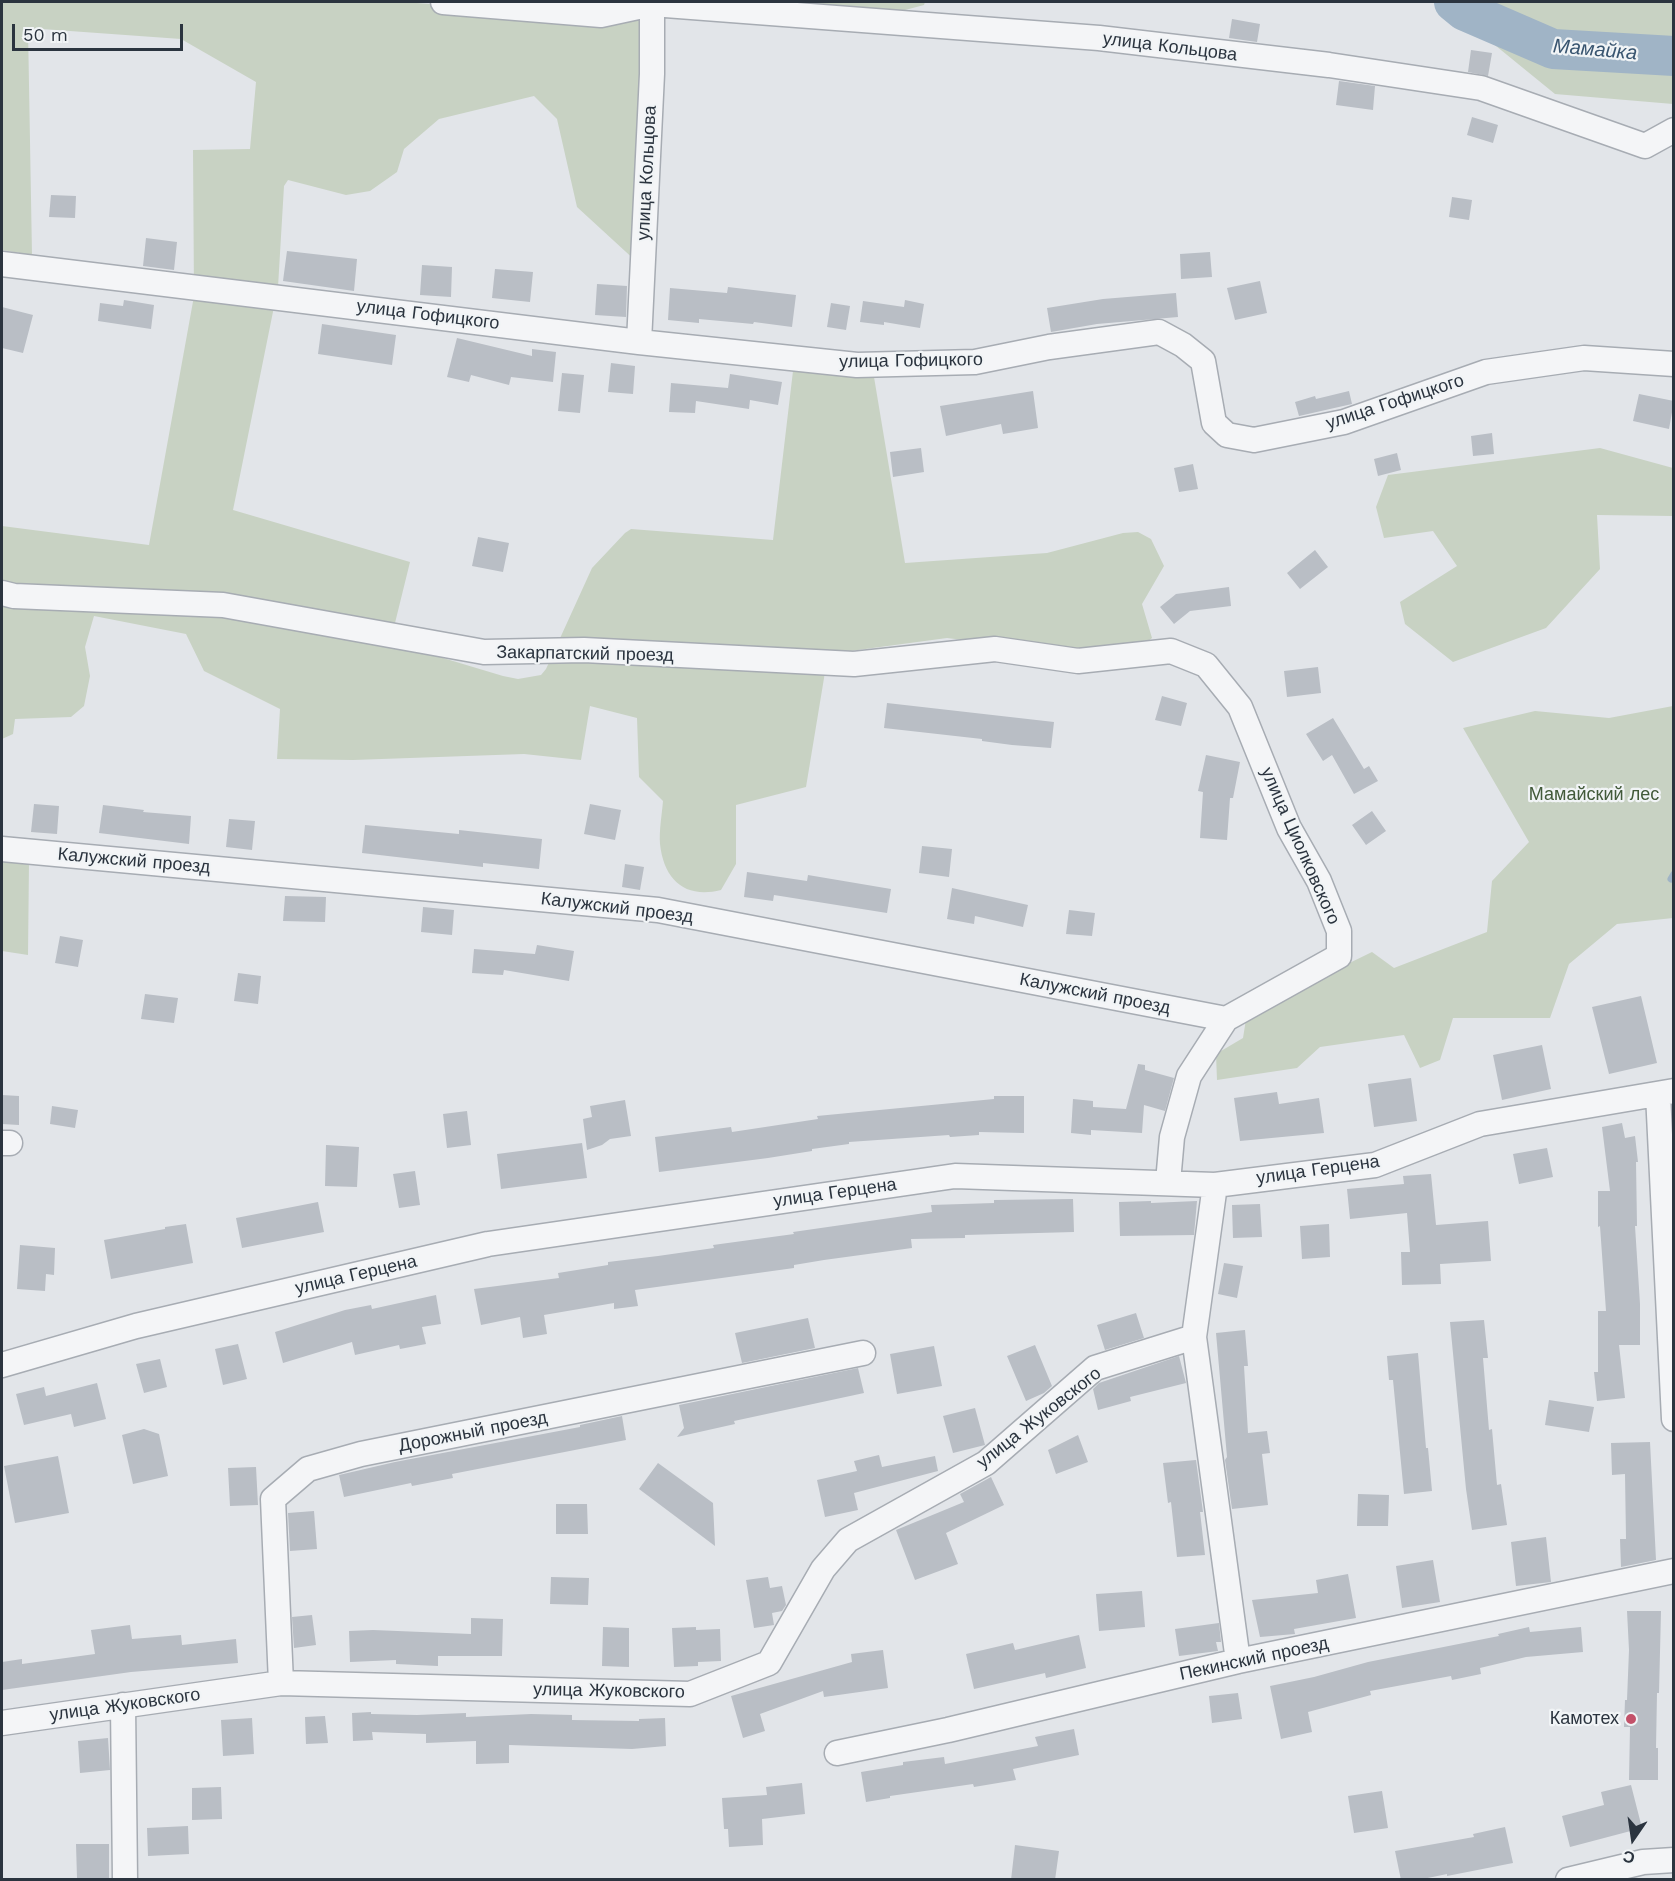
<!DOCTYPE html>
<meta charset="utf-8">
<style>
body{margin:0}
#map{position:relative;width:1675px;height:1881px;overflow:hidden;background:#e2e5e9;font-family:"Work Sans",sans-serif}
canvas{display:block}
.frame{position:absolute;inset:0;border:3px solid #2b343f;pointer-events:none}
.north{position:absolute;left:1603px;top:1809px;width:60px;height:60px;-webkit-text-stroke:4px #f1f4f6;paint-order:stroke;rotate:193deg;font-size:16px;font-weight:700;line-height:24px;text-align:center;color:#2b343f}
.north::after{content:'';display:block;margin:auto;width:21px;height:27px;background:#2b343f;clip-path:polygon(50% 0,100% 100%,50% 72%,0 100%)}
.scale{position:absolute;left:12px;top:24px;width:171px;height:27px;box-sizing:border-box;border:3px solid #2b343f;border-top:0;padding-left:8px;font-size:18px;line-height:21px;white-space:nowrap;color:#2b343f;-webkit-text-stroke:4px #f1f4f6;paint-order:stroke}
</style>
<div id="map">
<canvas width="1675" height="1881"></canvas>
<div class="frame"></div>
<div class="north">С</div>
<div class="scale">50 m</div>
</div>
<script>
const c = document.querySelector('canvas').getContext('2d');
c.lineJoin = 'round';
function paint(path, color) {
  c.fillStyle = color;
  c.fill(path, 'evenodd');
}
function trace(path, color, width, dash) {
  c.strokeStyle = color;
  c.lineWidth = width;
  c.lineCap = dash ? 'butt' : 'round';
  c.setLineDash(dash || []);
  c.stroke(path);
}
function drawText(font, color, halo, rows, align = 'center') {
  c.font = font + ' "Work Sans",sans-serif';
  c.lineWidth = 4.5;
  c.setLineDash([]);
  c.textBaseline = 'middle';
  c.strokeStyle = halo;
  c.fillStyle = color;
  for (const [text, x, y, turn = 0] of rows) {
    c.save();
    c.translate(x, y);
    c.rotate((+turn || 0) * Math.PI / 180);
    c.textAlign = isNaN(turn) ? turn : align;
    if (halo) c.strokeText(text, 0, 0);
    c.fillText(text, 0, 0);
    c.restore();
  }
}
paint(new Path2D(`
 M 2,2 L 403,2 L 499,9 L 637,14 L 649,47 L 638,263 L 577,207 L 557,119 L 534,96 L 439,119 L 404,149 L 397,172 L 370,191 L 346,195 L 288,180 L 284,186 L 278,287 L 233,510 L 410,562 L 395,623 L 387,632 L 403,646 L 503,676 L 518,679 L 541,675 L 546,669 L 592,568 L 625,533 L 631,529 L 773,540 L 793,371 L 874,377 L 905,563 L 1047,553 L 1123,533 L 1138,532 L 1151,539 L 1164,566 L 1142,604 L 1152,638 L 1146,643 L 1084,655 L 947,638 L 828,654 L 806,787 L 736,805 L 736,864 L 721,890 C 685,899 664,880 660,844 C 659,830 662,814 663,801 L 639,777 L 637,718 L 590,706 L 581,760 L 524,754 L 353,760 L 277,759 L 280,709 L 204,671 L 186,634 L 94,616 L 85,647 L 90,676 L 84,706 L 71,717 L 15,719 L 13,734 L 2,739 L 2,526 L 149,545 L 194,296 L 193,150 L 250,149 L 256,82 L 181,39 L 28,28 L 32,255 L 2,250 Z
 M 770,2 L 925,2 L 924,5 L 890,14 Z
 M 1442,2 L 1673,2 L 1673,104 L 1555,94 Z
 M 1600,448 L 1673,468 L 1673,516 L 1597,515 L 1600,569 L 1546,628 L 1453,662 L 1405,624 L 1400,602 L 1457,566 L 1433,531 L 1384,538 L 1376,507 L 1388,475 Z
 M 1673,706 L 1673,918 L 1617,924 L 1569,964 L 1550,1018 L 1453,1018 L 1440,1060 L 1420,1068 L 1404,1035 L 1320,1047 L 1297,1068 L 1217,1080 L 1216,1054 L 1243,1038 L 1247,1013 L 1372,952 L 1394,968 L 1487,932 L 1492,881 L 1529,842 L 1463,728 L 1535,711 L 1609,718 Z
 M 2,860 L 29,862 L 28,955 L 2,951 Z`), '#c8d2c3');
trace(new Path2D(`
 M 1671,879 L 1674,874`), '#a0b4c6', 7);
trace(new Path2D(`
 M 1454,2 L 1465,11 L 1553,49 L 1674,56`), '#a0b4c6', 40);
paint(new Path2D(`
 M 1232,19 L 1260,24 L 1257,42 L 1229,38 Z
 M 1471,50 L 1492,53 L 1488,76 L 1468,72 Z
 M 1339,81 L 1375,86 L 1373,110 L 1336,105 Z
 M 1472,117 L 1498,125 L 1493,143 L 1467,135 Z
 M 51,195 L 76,196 L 75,218 L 49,217 Z
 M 1452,197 L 1472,200 L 1469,220 L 1449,217 Z
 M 146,238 L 177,242 L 174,270 L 143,266 Z
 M 287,251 L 357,259 L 354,291 L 283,281 Z
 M 1210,252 L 1212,277 L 1181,279 L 1180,254 Z
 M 422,265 L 452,267 L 451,297 L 420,295 Z
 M 495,269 L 533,272 L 530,302 L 492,298 Z
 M 1260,281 L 1267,313 L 1235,320 L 1227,288 Z
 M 597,284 L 627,286 L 626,317 L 595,315 Z
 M 728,287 L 796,295 L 792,327 L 754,322 L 753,324 L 699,319 L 699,323 L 668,320 L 670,288 L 727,293 Z
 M 1176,293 L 1178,317 L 1097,324 L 1051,332 L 1047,308 L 1103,299 Z
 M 124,300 L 154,305 L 151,329 L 98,321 L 100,303 L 123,306 Z
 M 905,300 L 924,304 L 920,328 L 884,322 L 884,325 L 860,322 L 863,301 L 904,307 Z
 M 831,303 L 850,306 L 846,330 L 827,327 Z
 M 2,307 L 33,315 L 23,353 L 2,348 Z
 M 322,324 L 396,335 L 392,365 L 318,354 Z
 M 457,338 L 532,356 L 532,349 L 556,352 L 553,382 L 511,377 L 509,385 L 471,375 L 469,382 L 447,377 Z
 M 611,363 L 635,366 L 633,394 L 608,392 Z
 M 562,373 L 584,375 L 580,413 L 558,411 Z
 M 730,374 L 782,382 L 778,405 L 750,400 L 749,409 L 696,401 L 695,413 L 669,412 L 671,383 L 728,388 Z
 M 1033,391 L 1038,428 L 1003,434 L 1001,424 L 946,436 L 940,406 Z
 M 1349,391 L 1352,404 L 1299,416 L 1295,402 L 1315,396 L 1316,399 Z
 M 1639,394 L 1674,401 L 1669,429 L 1633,421 Z
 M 1492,433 L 1494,454 L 1473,456 L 1471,436 Z
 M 921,448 L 924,472 L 893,477 L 890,452 Z
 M 1397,453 L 1401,470 L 1378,476 L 1374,459 Z
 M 1193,464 L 1198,489 L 1179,492 L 1174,468 Z
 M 478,537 L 509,543 L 503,572 L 472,566 Z
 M 1315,550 L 1328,567 L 1300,589 L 1287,573 Z
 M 1229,587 L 1231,606 L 1190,611 L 1174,624 L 1160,607 L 1176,594 Z
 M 1318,667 L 1321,693 L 1287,697 L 1284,671 Z
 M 1162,696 L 1187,703 L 1181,726 L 1155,720 Z
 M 887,703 L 1054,722 L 1051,748 L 1012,745 L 982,741 L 982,739 L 884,728 Z
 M 1333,718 L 1364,769 L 1369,766 L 1378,781 L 1354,794 L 1332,755 L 1323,761 L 1306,734 Z
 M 1206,755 L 1240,762 L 1233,798 L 1230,798 L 1227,840 L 1200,838 L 1203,792 L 1198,791 Z
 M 34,804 L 59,806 L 57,834 L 31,832 Z
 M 590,804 L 621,810 L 615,840 L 584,834 Z
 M 103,805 L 144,810 L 143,812 L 191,816 L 189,844 L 99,833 Z
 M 1372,811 L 1386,831 L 1366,845 L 1352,825 Z
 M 229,819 L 255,821 L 252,850 L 226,847 Z
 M 365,825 L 459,834 L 459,830 L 542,839 L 539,869 L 483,863 L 483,867 L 362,853 Z
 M 922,846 L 952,849 L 949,877 L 919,873 Z
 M 625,864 L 644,867 L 640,890 L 622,887 Z
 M 747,872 L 807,881 L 808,875 L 891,889 L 887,913 L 774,895 L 773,901 L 744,897 Z
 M 952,888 L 1028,905 L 1023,927 L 975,916 L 974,924 L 947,919 Z
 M 285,896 L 326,897 L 325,922 L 283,921 Z
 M 423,907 L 454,910 L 452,935 L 421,932 Z
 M 1069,910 L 1095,913 L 1092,936 L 1066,934 Z
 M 60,936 L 83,940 L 78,967 L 55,963 Z
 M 537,945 L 574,951 L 569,981 L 504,970 L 503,975 L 472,973 L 474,949 L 535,954 Z
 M 238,973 L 261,976 L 258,1004 L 234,1001 Z
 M 145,994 L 178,998 L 174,1023 L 141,1019 Z
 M 1641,996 L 1657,1063 L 1609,1074 L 1592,1007 Z
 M 1542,1045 L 1551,1089 L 1502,1100 L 1493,1055 Z
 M 1138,1064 L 1145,1065 L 1145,1070 L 1174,1078 L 1165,1111 L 1144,1105 L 1142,1133 L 1091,1130 L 1091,1135 L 1071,1133 L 1073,1099 L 1093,1101 L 1093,1107 L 1126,1109 Z
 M 1411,1078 L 1417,1121 L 1374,1127 L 1368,1084 Z
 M 1277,1092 L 1279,1104 L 1319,1098 L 1324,1133 L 1240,1141 L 1234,1098 Z
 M 2,1095 L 19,1096 L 19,1125 L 2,1124 Z
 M 994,1096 L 1024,1096 L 1024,1133 L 979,1132 L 979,1135 L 950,1137 L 949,1135 L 849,1142 L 849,1144 L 812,1149 L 812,1151 L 768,1158 L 659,1172 L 655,1137 L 731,1127 L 732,1132 L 818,1119 L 817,1116 L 994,1099 Z
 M 625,1100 L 631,1136 L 610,1139 L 602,1145 L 587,1150 L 583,1119 L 592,1117 L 590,1106 Z
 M 52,1106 L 78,1110 L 75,1128 L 50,1124 Z
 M 467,1111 L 471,1145 L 447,1148 L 443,1114 Z
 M 1622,1123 L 1625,1138 L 1635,1136 L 1638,1162 L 1636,1162 L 1637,1226 L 1635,1226 L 1640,1304 L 1640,1345 L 1619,1345 L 1625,1398 L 1597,1401 L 1594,1372 L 1598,1372 L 1598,1311 L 1606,1311 L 1600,1226 L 1598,1227 L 1598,1191 L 1610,1191 L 1602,1127 Z
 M 582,1143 L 587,1178 L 501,1189 L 497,1154 Z
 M 326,1145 L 359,1147 L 357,1187 L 325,1186 Z
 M 1547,1148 L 1553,1177 L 1519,1184 L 1513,1154 Z
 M 415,1171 L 420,1205 L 399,1208 L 393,1174 Z
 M 1431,1174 L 1436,1225 L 1488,1221 L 1491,1261 L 1440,1264 L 1441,1284 L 1402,1285 L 1401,1252 L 1410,1252 L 1407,1213 L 1350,1219 L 1347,1189 L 1404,1184 L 1403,1176 Z
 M 1073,1199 L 1074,1232 L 965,1235 L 965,1238 L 911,1239 L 912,1248 L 824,1260 L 794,1265 L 794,1268 L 635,1290 L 638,1306 L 614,1309 L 614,1303 L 544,1315 L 547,1334 L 523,1338 L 520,1317 L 481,1325 L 474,1289 L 559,1278 L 558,1273 L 608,1265 L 608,1262 L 658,1256 L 714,1248 L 713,1245 L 794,1234 L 793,1232 L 932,1212 L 931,1205 L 994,1203 L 994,1200 Z
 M 1151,1201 L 1151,1203 L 1197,1201 L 1194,1235 L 1120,1236 L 1119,1202 Z
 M 318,1202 L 324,1232 L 242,1248 L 236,1218 Z
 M 1260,1204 L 1262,1237 L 1233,1238 L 1232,1205 Z
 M 186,1224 L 193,1263 L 111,1279 L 104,1240 L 165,1229 L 165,1227 Z
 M 1329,1224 L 1330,1257 L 1302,1259 L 1300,1226 Z
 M 20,1245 L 55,1248 L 54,1275 L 46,1274 L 45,1291 L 17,1289 Z
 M 1224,1263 L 1243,1266 L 1237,1298 L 1218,1294 Z
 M 436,1295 L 441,1324 L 422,1327 L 426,1344 L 400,1349 L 399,1345 L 355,1355 L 352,1342 L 283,1363 L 275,1332 L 345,1310 L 371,1305 L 372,1309 Z
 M 1136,1313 L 1144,1338 L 1105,1350 L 1097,1325 Z
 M 808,1318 L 815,1348 L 742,1363 L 735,1333 Z
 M 1484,1320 L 1488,1358 L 1483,1358 L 1489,1430 L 1492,1429 L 1497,1485 L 1501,1484 L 1507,1525 L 1472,1530 L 1466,1489 L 1450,1322 Z
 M 1245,1330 L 1248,1366 L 1244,1366 L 1248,1433 L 1267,1431 L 1270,1453 L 1262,1454 L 1268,1505 L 1232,1509 L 1225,1460 L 1227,1457 L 1216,1333 Z
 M 238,1344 L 247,1379 L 223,1385 L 215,1349 Z
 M 1035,1345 L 1052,1386 L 1044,1393 L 1026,1401 L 1007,1356 Z
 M 934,1346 L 942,1386 L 897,1394 L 890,1354 Z
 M 1418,1353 L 1426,1448 L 1428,1448 L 1432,1491 L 1404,1494 L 1393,1380 L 1389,1380 L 1387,1356 Z
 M 1179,1356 L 1186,1383 L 1130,1397 L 1131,1401 L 1098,1410 L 1093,1389 L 1099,1383 Z
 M 160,1359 L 167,1387 L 144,1393 L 136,1364 Z
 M 858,1368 L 864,1393 L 734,1421 L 735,1424 L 677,1437 L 684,1428 L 679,1405 Z
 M 97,1383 L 106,1419 L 74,1427 L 71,1414 L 24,1425 L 16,1394 L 44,1387 L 46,1396 Z
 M 1549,1400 L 1594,1407 L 1589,1432 L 1545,1425 Z
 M 975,1408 L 985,1445 L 953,1453 L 943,1416 Z
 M 622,1416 L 626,1440 L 452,1474 L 453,1478 L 412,1486 L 411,1483 L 344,1497 L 339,1475 L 395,1462 L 580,1427 L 580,1425 Z
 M 144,1429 L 159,1434 L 168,1476 L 133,1484 L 122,1435 Z
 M 1078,1435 L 1088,1462 L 1056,1474 L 1048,1450 Z
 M 1650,1442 L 1656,1560 L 1621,1567 L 1620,1539 L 1626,1539 L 1625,1474 L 1612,1475 L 1611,1443 Z
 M 879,1455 L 882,1467 L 935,1456 L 938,1471 L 854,1493 L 858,1510 L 825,1517 L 817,1480 L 857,1471 L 854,1461 Z
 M 58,1456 L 69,1513 L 15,1523 L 4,1466 Z
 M 1196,1460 L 1203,1512 L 1200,1512 L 1205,1555 L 1177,1557 L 1171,1502 L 1168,1503 L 1163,1463 Z
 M 658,1463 L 713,1503 L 715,1546 L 639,1489 Z
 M 256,1467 L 258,1505 L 230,1506 L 228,1468 Z
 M 991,1477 L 1004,1505 L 946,1533 L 958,1564 L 915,1580 L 896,1530 L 964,1502 L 960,1494 Z
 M 1358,1494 L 1389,1495 L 1388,1526 L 1357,1526 Z
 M 556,1504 L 587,1504 L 588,1534 L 556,1534 Z
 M 314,1511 L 317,1549 L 290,1551 L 288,1513 Z
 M 1546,1537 L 1551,1582 L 1516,1586 L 1511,1542 Z
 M 1433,1560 L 1440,1602 L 1402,1608 L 1396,1566 Z
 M 1348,1574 L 1356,1618 L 1294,1629 L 1295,1634 L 1260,1637 L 1252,1600 L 1318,1593 L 1316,1580 Z
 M 551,1577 L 589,1578 L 588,1605 L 550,1604 Z
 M 768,1577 L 770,1588 L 782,1586 L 786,1605 L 782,1611 L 772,1613 L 774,1625 L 754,1628 L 746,1580 Z
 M 1142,1591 L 1145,1627 L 1099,1631 L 1096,1594 Z
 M 1627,1611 L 1661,1611 L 1659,1693 L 1657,1693 L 1656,1748 L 1658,1748 L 1658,1780 L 1629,1780 L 1630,1727 L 1624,1727 L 1625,1700 L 1627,1700 L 1629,1650 Z
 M 312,1615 L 316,1645 L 294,1648 L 292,1617 Z
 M 471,1618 L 503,1619 L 502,1656 L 438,1656 L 438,1666 L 396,1664 L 396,1660 L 350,1662 L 349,1631 L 373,1630 L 471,1634 Z
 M 1219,1623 L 1221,1642 L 1216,1642 L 1218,1651 L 1179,1656 L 1175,1629 Z
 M 130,1625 L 132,1639 L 181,1635 L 182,1645 L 236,1639 L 238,1663 L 131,1672 L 2,1690 L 2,1662 L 22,1659 L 22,1664 L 95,1654 L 91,1630 Z
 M 603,1627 L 629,1628 L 629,1667 L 602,1666 Z
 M 696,1627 L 696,1630 L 720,1629 L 721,1661 L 698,1662 L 698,1666 L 674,1667 L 672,1628 Z
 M 1529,1627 L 1530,1632 L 1581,1627 L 1583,1652 L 1526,1657 L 1480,1668 L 1481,1674 L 1452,1680 L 1451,1676 L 1370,1691 L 1371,1695 L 1308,1712 L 1312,1732 L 1281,1739 L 1270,1686 L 1314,1677 L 1368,1662 L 1499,1636 L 1498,1634 Z
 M 1079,1635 L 1086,1668 L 1046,1678 L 1045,1673 L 974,1689 L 966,1654 L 1013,1643 L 1015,1650 Z
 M 883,1650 L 888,1688 L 824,1697 L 823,1691 L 760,1714 L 765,1731 L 743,1738 L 731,1696 L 852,1662 L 851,1654 Z
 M 1238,1693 L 1242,1719 L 1212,1723 L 1209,1696 Z
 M 371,1712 L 371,1714 L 417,1715 L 466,1713 L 466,1717 L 531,1714 L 572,1715 L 572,1720 L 639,1721 L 639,1719 L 665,1718 L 666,1746 L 632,1749 L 509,1745 L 509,1763 L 476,1764 L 476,1741 L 426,1743 L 426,1734 L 372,1732 L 373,1740 L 353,1741 L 352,1713 Z
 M 325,1716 L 328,1743 L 306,1744 L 305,1717 Z
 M 252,1718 L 254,1754 L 223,1756 L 221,1720 Z
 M 1074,1729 L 1079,1755 L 1013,1769 L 1016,1780 L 974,1787 L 973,1784 L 890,1796 L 890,1798 L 866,1802 L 861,1772 L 903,1765 L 903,1762 L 944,1757 L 945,1764 L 1038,1746 L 1035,1737 Z
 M 108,1738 L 110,1770 L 80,1773 L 78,1741 Z
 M 802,1783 L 805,1814 L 762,1819 L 763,1845 L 729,1847 L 728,1829 L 724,1829 L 722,1798 L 767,1795 L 766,1787 Z
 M 1631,1785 L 1642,1828 L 1570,1847 L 1562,1816 L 1604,1805 L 1601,1792 Z
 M 221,1787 L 222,1819 L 192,1820 L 192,1788 Z
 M 1382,1791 L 1388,1828 L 1354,1833 L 1348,1796 Z
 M 188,1826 L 189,1854 L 148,1856 L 147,1828 Z
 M 1505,1827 L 1513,1863 L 1447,1876 L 1447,1874 L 1418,1880 L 1401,1880 L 1395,1851 L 1474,1837 L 1473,1834 Z
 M 76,1844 L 109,1844 L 109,1878 L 77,1878 Z
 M 1015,1845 L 1059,1851 L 1055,1880 L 1011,1880 Z`), '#b9bec5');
const minor = new Path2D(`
 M 443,2 L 601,15 L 652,4 L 1099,38 L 1329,65 L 1481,88 L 1645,146 L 1674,130
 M 2,264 L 639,342 L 857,365 L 975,362 L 1049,347 L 1159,332 L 1183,345 L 1203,361 L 1214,423 L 1227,435 L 1254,440 L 1344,422 L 1486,372 L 1584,358 L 1674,364
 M 639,342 L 652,74 L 652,2
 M 2,593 L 14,596 L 223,605 L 484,652 L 584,650 L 854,664 L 995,649 L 1078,661 L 1171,651 L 1206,665 L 1240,707 L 1289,828 L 1319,881 L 1339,931 L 1339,956 L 1226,1019 L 1189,1076 L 1172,1137 L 1168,1182
 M 2,849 L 658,910 L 1226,1019
 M 1658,1094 L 1674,1419
 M 2,1143 L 10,1143
 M 1215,1185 L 1194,1337 L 1238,1661
 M 2,1365 L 136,1326 L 488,1244 L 955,1176 L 1215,1185 L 1375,1165 L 1480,1124 L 1674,1091
 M 281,1683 L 273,1499 L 308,1469 L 361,1454 L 863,1353
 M 123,1705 L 125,1880
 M 2,1723 L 281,1683 L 690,1694 L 769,1663 L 823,1569 L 848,1540 L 986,1463 L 1095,1368 L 1194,1337
 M 837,1753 L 948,1730 L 1238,1661 L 1674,1571
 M 1568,1880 L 1643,1862 L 1674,1860`);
trace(minor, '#a7acb3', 27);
trace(minor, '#f4f5f7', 24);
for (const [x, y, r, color] of [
 [1631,1719,6,"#c35169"]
]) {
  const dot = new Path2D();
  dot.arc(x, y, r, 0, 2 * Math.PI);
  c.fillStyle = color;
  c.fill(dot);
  trace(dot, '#f1f4f6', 2);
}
drawText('18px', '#2b343f', '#f1f4f6', [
 ["улица Кольцова",1170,47,7],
 ["улица Кольцова",647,173,-87],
 ["улица Гофицкого",428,315,7],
 ["улица Гофицкого",911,361,-1],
 ["улица Гофицкого",1395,402,-18],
 ["Закарпатский проезд",585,654,1],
 ["улица Циолковского",1300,846,66],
 ["Калужский проезд",134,861,5],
 ["Калужский проезд",617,908,7],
 ["Калужский проезд",1095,994,11],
 ["улица Герцена",1318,1170,-8],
 ["улица Герцена",835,1193,-8],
 ["улица Герцена",356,1275,-13],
 ["улица Жуковского",1039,1418,-38],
 ["Дорожный проезд",473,1432,-11],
 ["Пекинский проезд",1254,1659,-12],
 ["улица Жуковского",609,1691,1],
 ["улица Жуковского",125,1705,-8]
]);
drawText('18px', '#425a3a', '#f1f4f6', [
 ["Мамайский лес",1594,795]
]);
drawText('18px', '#2b343f', '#f1f4f6', [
 ["Камотех",1619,1719]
], 'right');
drawText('italic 20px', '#395570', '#f1f4f6', [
 ["Мамайка",1595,50,5]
]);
</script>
